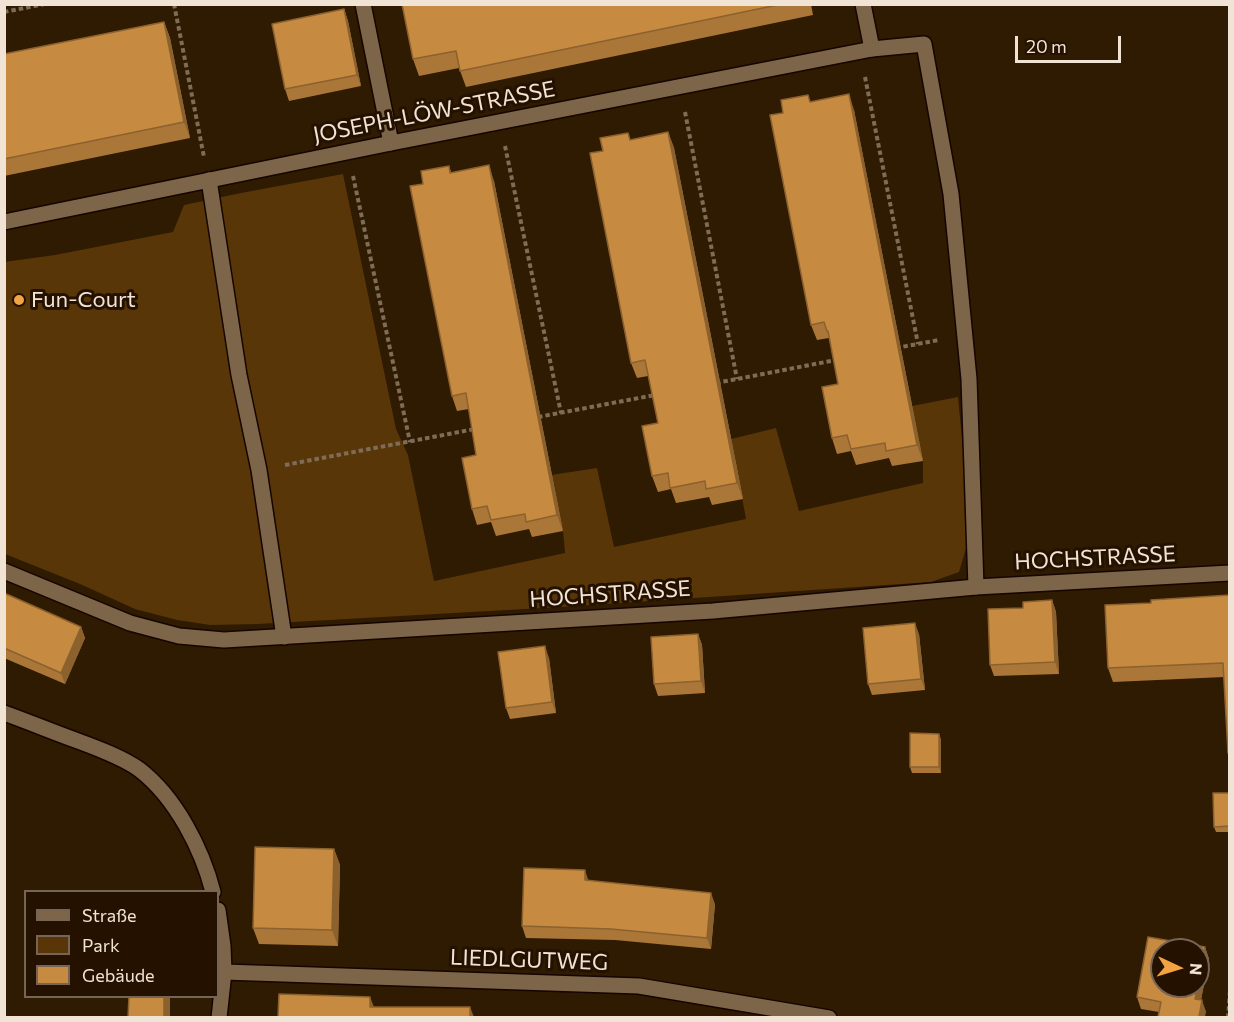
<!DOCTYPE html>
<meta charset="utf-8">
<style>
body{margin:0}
#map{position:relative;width:1234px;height:1022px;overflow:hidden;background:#2f1a02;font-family:Commissioner,sans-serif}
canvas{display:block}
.frame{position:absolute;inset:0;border:6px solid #f2e4d5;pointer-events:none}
.legend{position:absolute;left:24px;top:890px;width:195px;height:108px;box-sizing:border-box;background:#241100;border:2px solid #766555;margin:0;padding:8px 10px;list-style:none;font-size:18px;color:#f2e4d5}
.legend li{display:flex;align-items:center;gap:12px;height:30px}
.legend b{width:30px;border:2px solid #766555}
.north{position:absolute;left:1150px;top:938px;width:60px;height:60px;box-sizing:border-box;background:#241100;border:2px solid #766555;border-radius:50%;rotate:94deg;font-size:16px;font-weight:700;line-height:24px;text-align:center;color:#f2e4d5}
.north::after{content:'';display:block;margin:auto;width:21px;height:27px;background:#f3a442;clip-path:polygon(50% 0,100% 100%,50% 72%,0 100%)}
.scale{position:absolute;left:1015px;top:36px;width:106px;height:27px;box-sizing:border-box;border:3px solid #f2e4d5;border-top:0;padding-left:8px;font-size:18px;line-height:21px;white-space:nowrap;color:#f2e4d5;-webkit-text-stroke:4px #241100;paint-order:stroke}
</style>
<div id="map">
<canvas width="1234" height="1022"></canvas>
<div class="frame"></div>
<ul class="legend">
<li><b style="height:8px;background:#7d654a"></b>Straße</li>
<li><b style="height:16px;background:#583608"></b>Park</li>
<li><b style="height:16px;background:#c78a41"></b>Gebäude</li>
</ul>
<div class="north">N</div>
<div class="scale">20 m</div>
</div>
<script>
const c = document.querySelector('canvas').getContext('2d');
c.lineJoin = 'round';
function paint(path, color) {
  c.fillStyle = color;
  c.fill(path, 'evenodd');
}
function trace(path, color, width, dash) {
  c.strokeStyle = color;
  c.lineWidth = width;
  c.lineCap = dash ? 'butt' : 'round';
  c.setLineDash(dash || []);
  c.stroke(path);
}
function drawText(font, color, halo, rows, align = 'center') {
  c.font = font + ' Commissioner,sans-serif';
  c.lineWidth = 6;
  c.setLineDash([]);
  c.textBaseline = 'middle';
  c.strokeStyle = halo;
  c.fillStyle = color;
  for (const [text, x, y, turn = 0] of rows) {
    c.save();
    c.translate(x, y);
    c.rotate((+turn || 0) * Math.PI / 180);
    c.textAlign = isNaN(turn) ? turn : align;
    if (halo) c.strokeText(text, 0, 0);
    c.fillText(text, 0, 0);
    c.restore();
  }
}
paint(new Path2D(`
 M 343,174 L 396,429 L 408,455 L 434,581 L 565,553 L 563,531 L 551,475 L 597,468 L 614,547 L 746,519 L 731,439 L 776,428 L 799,511 L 923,483 L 923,461 L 912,406 L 958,397 L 968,501 L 967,545 L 959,572 L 931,582 L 561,607 L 258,624 L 210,625 L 177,620 L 135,609 L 80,584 L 5,554 L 4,262 L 55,255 L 173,232 L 184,205 L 241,193 Z`), '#583608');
const service = new Path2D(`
 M 363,4 L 391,143
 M 872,49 L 924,44 L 951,194 L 969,379 L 976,587
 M 209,180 L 239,375 L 259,470 L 284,637`);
const minor = new Path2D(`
 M 4,222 L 391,143 L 872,49 L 863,4
 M 4,571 L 130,623 L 179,636 L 224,640 L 713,611 L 976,587 L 1230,573
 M 4,713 C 29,722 53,732 78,741 C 97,748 124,758 140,770 C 176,798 202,849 213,892
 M 218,910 L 223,946 L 224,972 L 219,1018
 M 224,972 L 639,986 L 829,1018`);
trace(service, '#160500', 18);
trace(minor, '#160500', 18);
trace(new Path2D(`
 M 174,4 L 204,157
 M 4,12 L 45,4
 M 865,77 L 918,344
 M 685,112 L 737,379
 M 505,146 L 561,413
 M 353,176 L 410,442
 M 896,348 L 939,340
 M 716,383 L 836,360
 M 538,417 L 655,395
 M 285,465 L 475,429
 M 1228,1018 L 1230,990`), '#7e6c57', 4, [4.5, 3]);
trace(service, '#7d654a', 15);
trace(minor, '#7d654a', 15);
paint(new Path2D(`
 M 402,4 L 811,4 L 813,15 L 466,87 L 459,68 L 419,76 L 413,59 Z
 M 344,9 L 348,21 L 361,86 L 289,101 L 285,89 Z
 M 164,22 L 170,38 L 190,138 L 4,176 L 4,54 Z
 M 811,101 L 854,110 L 923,461 L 892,466 L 889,458 L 856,465 L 851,451 L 837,454 L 832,438 L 838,384 L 829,338 L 817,340 L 811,325 L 783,113 Z
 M 668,132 L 674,148 L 743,499 L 712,505 L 709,497 L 676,503 L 671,489 L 658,492 L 652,476 L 658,423 L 648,376 L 637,378 L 631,363 L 603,151 L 631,140 Z
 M 449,166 L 451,172 L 494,181 L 563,531 L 532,537 L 529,529 L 496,536 L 491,522 L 477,525 L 472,509 L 476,455 L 469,409 L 457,411 L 452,396 L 423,184 Z
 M 4,593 L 81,627 L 85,638 L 65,684 L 4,658 Z
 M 1230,595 L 1230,757 L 1228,753 L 1224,677 L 1113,682 L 1108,668 L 1151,603 Z
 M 1052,600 L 1056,612 L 1059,674 L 994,676 L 990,665 L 1023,608 Z
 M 698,634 L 702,645 L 705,693 L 658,696 L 654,684 Z
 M 919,634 L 925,690 L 872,695 L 868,684 Z
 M 549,658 L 556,713 L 510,719 L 506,708 Z
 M 941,739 L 941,773 L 912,773 L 910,767 Z
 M 1230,793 L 1230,832 L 1216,832 L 1214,827 Z
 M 334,849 L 340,865 L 338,946 L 259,944 L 253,928 Z
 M 589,880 L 715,904 L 711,949 L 615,940 L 526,938 L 522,926 Z
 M 1205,947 L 1209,959 L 1201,1000 L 1206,1012 L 1159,1012 L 1141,1009 L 1137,997 Z`), '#ab7738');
paint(new Path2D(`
 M 344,9 L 348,21 L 361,86 L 357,75 Z
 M 164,22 L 170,38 L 190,138 L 184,122 Z
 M 849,94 L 854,110 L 923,461 L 917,445 Z
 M 668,132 L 674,148 L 743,499 L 737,483 Z
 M 489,165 L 494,181 L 563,531 L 557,515 Z
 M 1052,600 L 1056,612 L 1059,674 L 1055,662 Z
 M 915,623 L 919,634 L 925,690 L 921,679 Z
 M 81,627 L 85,638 L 65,684 L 61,673 Z
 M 698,634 L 702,645 L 705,693 L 701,681 Z
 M 545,646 L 549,658 L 556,713 L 552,702 Z
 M 939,734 L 941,739 L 941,773 L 939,767 Z
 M 334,849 L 340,865 L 338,946 L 332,930 Z
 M 585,870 L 589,882 L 585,880 Z
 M 711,893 L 715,904 L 711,949 L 707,938 Z
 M 1205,947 L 1209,959 L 1199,1010 L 1195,999 Z
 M 164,996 L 170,996 L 170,1017 L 164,1017 Z
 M 370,997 L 376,1012 L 370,1007 Z
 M 1202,1000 L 1206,1012 L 1205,1017 L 1199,1017 Z
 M 470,1007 L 474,1017 L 470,1017 Z`), '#8b612e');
const building = new Path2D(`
 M 402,4 L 782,4 L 460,71 L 456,51 L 413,59 Z
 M 344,9 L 357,75 L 285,89 L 272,24 Z
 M 164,22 L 184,122 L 4,159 L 4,54 Z
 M 849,94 L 917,445 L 886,451 L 885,443 L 851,449 L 847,435 L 832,438 L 822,387 L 838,384 L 828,331 L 827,331 L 824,322 L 811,325 L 770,115 L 783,113 L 781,100 L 808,95 L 810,102 Z
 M 668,132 L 737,483 L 706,489 L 705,481 L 670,488 L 668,473 L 652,476 L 642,426 L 658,423 L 645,360 L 631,363 L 590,153 L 603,151 L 600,138 L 628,133 L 630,140 Z
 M 489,165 L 557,515 L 526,522 L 525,514 L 491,520 L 487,506 L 472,509 L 462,458 L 476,455 L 466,393 L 452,396 L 410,186 L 423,184 L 421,171 L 449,166 L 450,173 Z
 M 4,593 L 81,627 L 61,673 L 4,648 Z
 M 1230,595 L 1230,753 L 1228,753 L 1223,663 L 1108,668 L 1105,605 L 1151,603 L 1151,600 Z
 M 1052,600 L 1055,662 L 990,665 L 988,609 L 1023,608 L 1023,602 Z
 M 915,623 L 921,679 L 868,684 L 863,628 Z
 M 698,634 L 701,681 L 654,684 L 651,637 Z
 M 545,646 L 552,702 L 506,708 L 498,652 Z
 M 910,733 L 939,734 L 939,767 L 910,767 Z
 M 1213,793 L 1230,793 L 1230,826 L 1214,827 Z
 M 255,847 L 334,849 L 332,930 L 253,928 Z
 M 524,868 L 585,870 L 585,880 L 711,893 L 707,938 L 611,929 L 522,926 Z
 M 1148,937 L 1205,947 L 1198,984 L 1198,950 L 1162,950 L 1162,986 L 1198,986 L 1195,999 L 1202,1000 L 1199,1017 L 1158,1017 L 1161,1002 L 1137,997 Z
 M 279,994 L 370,997 L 370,1007 L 470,1007 L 470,1017 L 278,1017 Z
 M 129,996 L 164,996 L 164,1017 L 128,1017 Z`);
paint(building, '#c78a41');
trace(building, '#8b612e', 1.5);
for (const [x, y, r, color] of [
 [19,300,6,"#f3a442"]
]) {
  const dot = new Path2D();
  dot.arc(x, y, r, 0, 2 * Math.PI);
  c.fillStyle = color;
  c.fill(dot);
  trace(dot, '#241100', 2);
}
drawText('22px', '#f2e4d5', '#241100', [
 ["JOSEPH-LÖW-STRASSE",434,112,-11],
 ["HOCHSTRASSE",1095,558,-3],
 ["HOCHSTRASSE",610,594,-4],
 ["LIEDLGUTWEG",529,960,2]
]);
drawText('22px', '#f2e4d5', '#241100', [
 ["Fun-Court",31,300]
], 'left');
</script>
